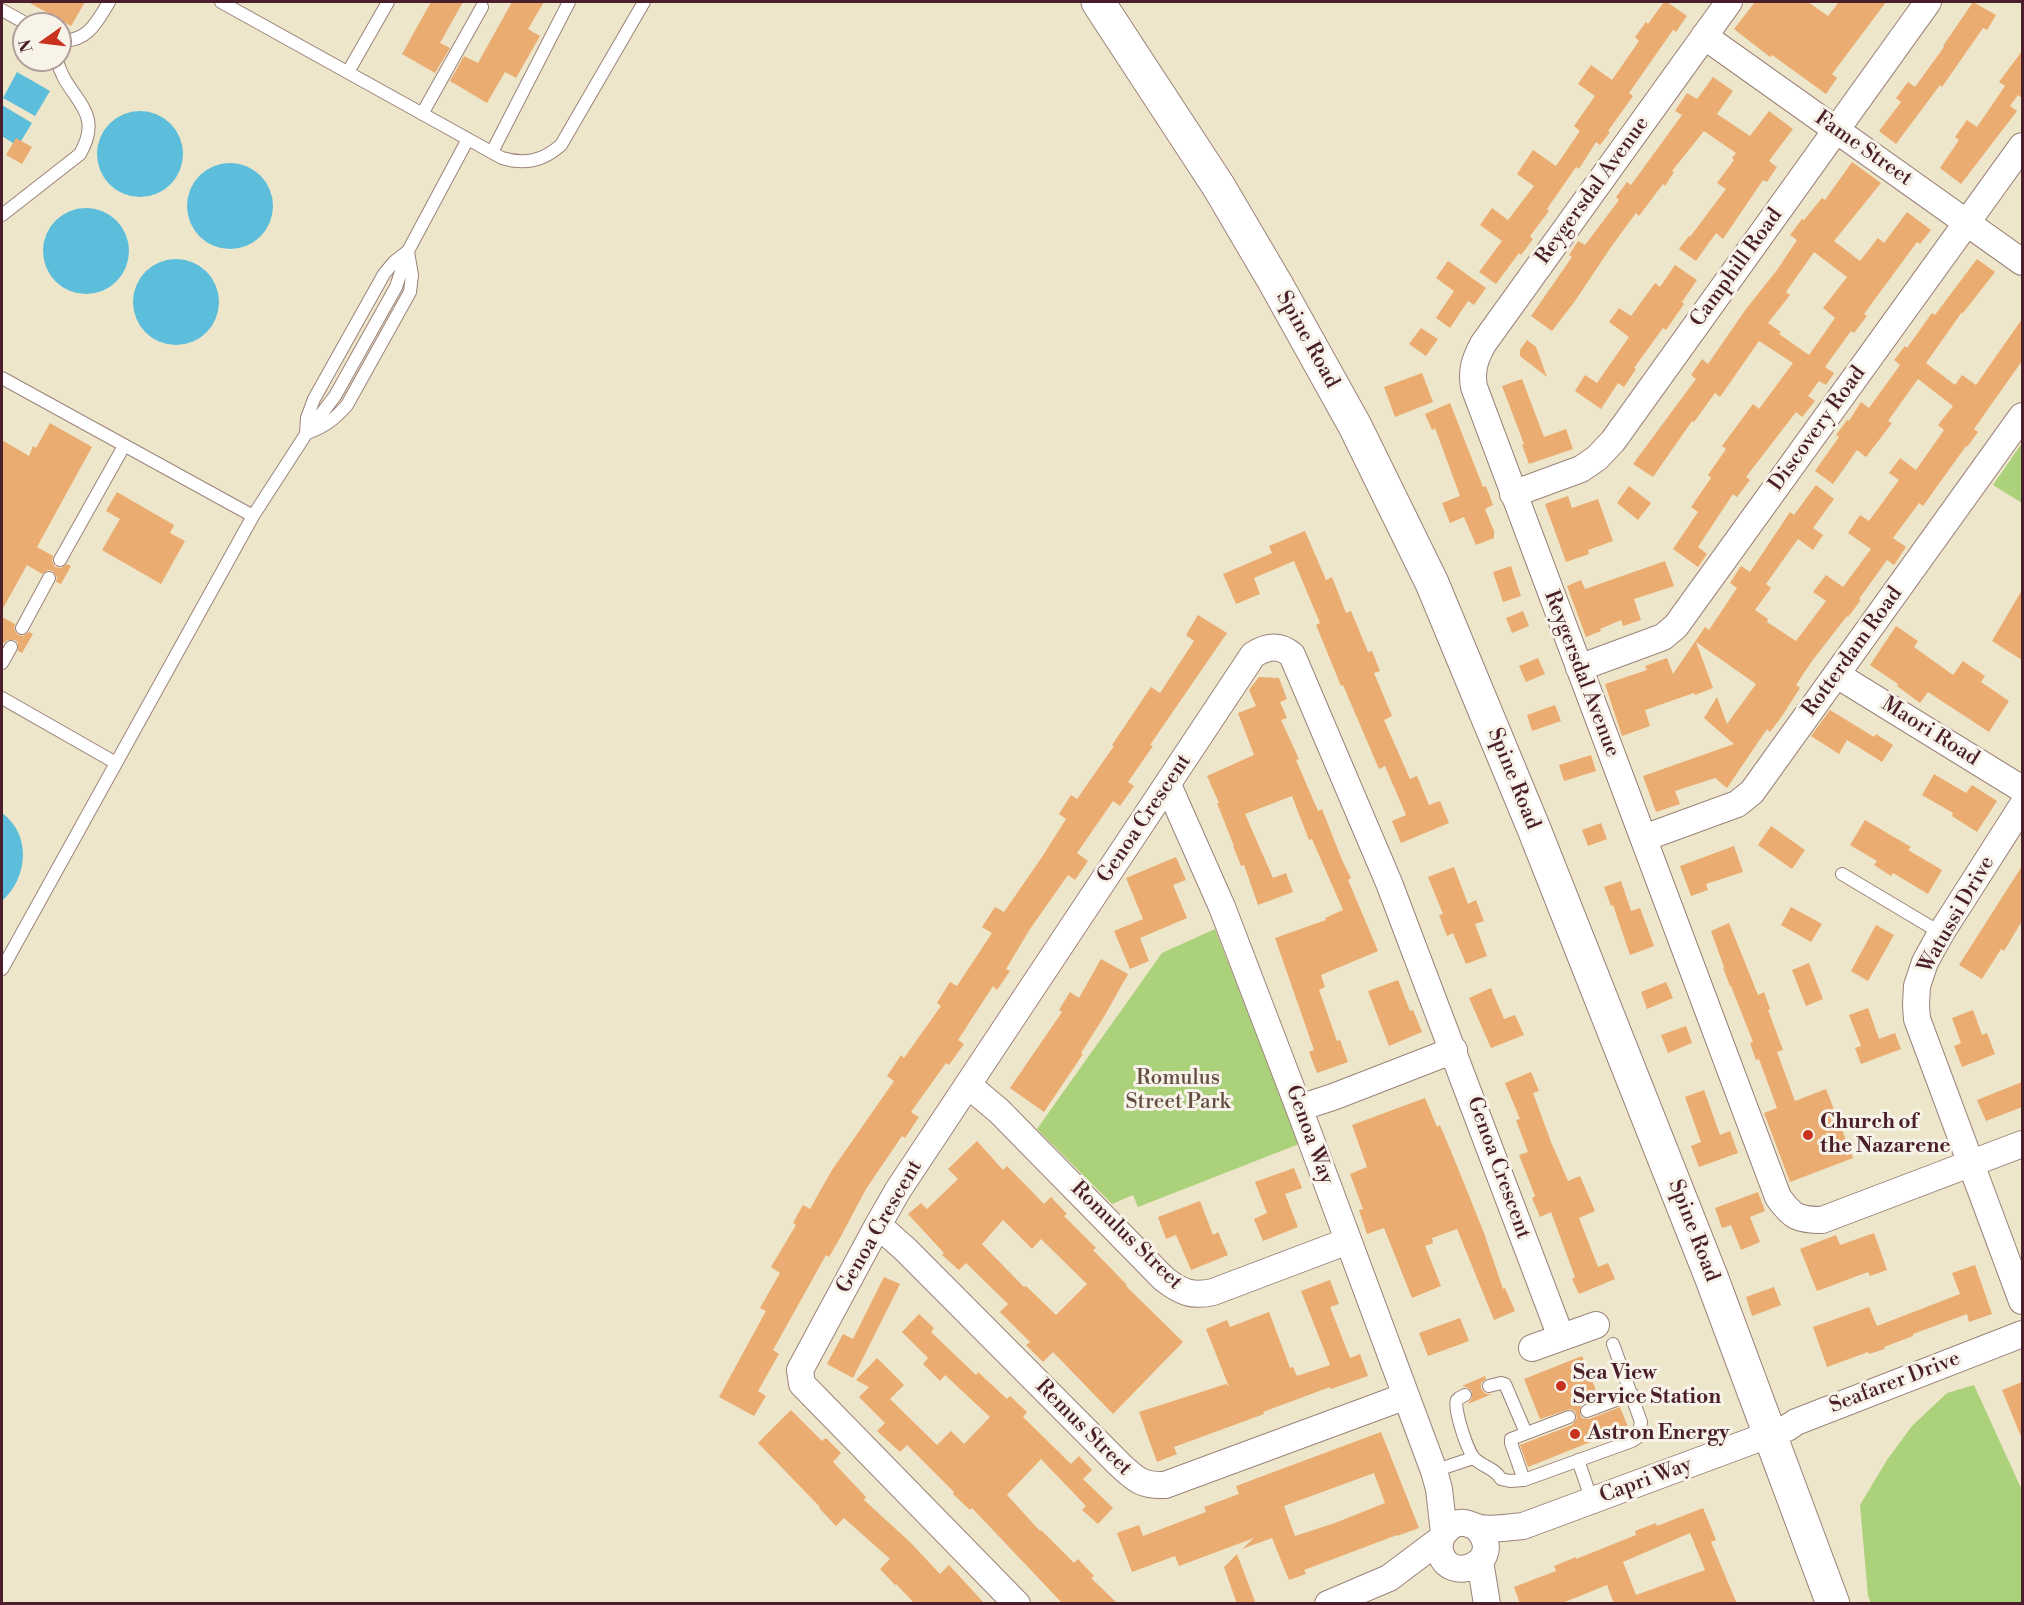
<!DOCTYPE html>
<style>
body{margin:0}
#map{position:relative;width:2024px;height:1605px;overflow:hidden;background:#eee6ca;font-family:"Libre Bodoni",serif}
canvas{display:block}
.frame{position:absolute;inset:0;border:3px solid #4a1f2b;pointer-events:none}
.north{position:absolute;left:12px;top:12px;width:60px;height:60px;box-sizing:border-box;background:#f7f3e8;border:2px solid #b29e9c;border-radius:50%;rotate:256deg;font-size:16px;font-weight:700;line-height:24px;text-align:center;color:#4a1f2b}
.north::after{content:'';display:block;margin:auto;width:21px;height:27px;background:#c8321e;clip-path:polygon(50% 0,100% 100%,50% 72%,0 100%)}
</style>
<div id="map">
<canvas width="2024" height="1605"></canvas>
<div class="frame"></div>
<div class="north">N</div>
</div>
<script>
const c = document.querySelector('canvas').getContext('2d');
c.lineJoin = 'round';
function paint(path, color) {
  c.fillStyle = color;
  c.fill(path, 'evenodd');
}
function trace(path, color, width, dash) {
  c.strokeStyle = color;
  c.lineWidth = width;
  c.lineCap = dash ? 'butt' : 'round';
  c.setLineDash(dash || []);
  c.stroke(path);
}
function drawText(font, color, halo, rows, align = 'center') {
  c.font = font + ' "Libre Bodoni",serif';
  c.lineWidth = 6;
  c.setLineDash([]);
  c.textBaseline = 'middle';
  c.strokeStyle = halo;
  c.fillStyle = color;
  for (const [text, x, y, turn = 0] of rows) {
    c.save();
    c.translate(x, y);
    c.rotate((+turn || 0) * Math.PI / 180);
    c.textAlign = isNaN(turn) ? turn : align;
    if (halo) c.strokeText(text, 0, 0);
    c.fillText(text, 0, 0);
    c.restore();
  }
}
paint(new Path2D(`
 M 2022,443 L 2022,503 L 1993,485 Z
 M 1215,929 L 1299,1144 L 1138,1207 L 1133,1195 L 1112,1204 L 1037,1129 L 1162,953 Z
 M 1974,1385 L 2021,1488 L 2022,1488 L 2022,1603 L 1871,1603 L 1868,1596 L 1860,1505 L 1887,1460 L 1912,1426 L 1947,1393 Z`), '#abd17b');
paint(new Path2D(`
 M 17,72 L 50,91 L 35,116 L 3,98 Z
 M 2,105 L 32,123 L 21,141 L 13,143 L 2,136 Z
 M97 154a43 43 0 1 1 86 0a43 43 0 1 1-86 0Z
 M187 206a43 43 0 1 1 86 0a43 43 0 1 1-86 0Z
 M43 251a43 43 0 1 1 86 0a43 43 0 1 1-86 0Z
 M133 302a43 43 0 1 1 86 0a43 43 0 1 1-86 0Z
 M 2,813 C 32,835 28,878 2,901 Z`), '#5dbedb');
paint(new Path2D(`
 M 28,2 L 85,2 L 71,26 Z
 M 431,2 L 463,2 L 440,43 L 450,48 L 435,73 L 402,54 Z
 M 512,2 L 544,2 L 528,29 L 540,36 L 516,78 L 505,72 L 487,103 L 450,81 L 464,56 L 478,63 Z
 M 1664,2 L 1667,2 L 1687,16 L 1676,32 L 1673,30 L 1629,93 L 1633,96 L 1608,131 L 1610,132 L 1600,145 L 1596,142 L 1579,169 L 1576,167 L 1547,209 L 1549,211 L 1530,236 L 1533,239 L 1521,255 L 1519,253 L 1496,284 L 1479,272 L 1502,241 L 1480,225 L 1492,208 L 1508,220 L 1534,186 L 1517,174 L 1533,150 L 1556,166 L 1580,131 L 1574,126 L 1595,96 L 1578,84 L 1591,65 L 1612,80 L 1639,41 L 1635,37 L 1646,22 L 1648,24 Z
 M 1755,2 L 1808,2 L 1828,16 L 1839,2 L 1886,2 L 1832,74 L 1837,78 L 1826,94 L 1772,55 L 1770,57 L 1734,29 Z
 M 1973,2 L 1996,15 L 1987,30 L 1983,28 L 1942,87 L 1940,85 L 1896,144 L 1879,131 L 1901,102 L 1896,98 L 1908,82 L 1915,87 L 1944,47 L 1943,46 Z
 M 2022,51 L 2022,98 L 2018,95 L 2010,106 L 2017,111 L 1961,184 L 1940,168 L 1959,140 L 1955,137 L 1967,120 L 1977,127 L 2005,86 L 1999,82 Z
 M 1713,77 L 1733,91 L 1717,114 L 1750,136 L 1769,111 L 1793,129 L 1769,161 L 1777,167 L 1767,182 L 1763,180 L 1723,239 L 1716,233 L 1696,261 L 1679,249 L 1689,236 L 1690,237 L 1726,189 L 1717,183 L 1734,160 L 1732,158 L 1736,153 L 1704,131 L 1672,171 L 1674,172 L 1665,186 L 1663,184 L 1639,216 L 1636,213 L 1611,247 L 1575,301 L 1552,331 L 1531,316 L 1572,257 L 1569,255 L 1578,241 L 1585,245 L 1619,200 L 1616,197 L 1627,182 L 1631,185 L 1682,115 L 1675,111 L 1687,93 L 1697,99 Z
 M 16,138 L 32,147 L 22,164 L 6,155 Z
 M 1852,162 L 1881,183 L 1834,241 L 1860,261 L 1878,238 L 1884,243 L 1907,212 L 1931,230 L 1920,244 L 1917,242 L 1864,314 L 1867,316 L 1854,333 L 1851,331 L 1825,367 L 1834,373 L 1826,385 L 1819,381 L 1808,396 L 1815,401 L 1802,417 L 1796,412 L 1746,477 L 1750,480 L 1737,497 L 1733,494 L 1698,547 L 1707,554 L 1698,567 L 1673,549 L 1698,512 L 1691,507 L 1711,478 L 1708,475 L 1726,449 L 1722,446 L 1753,404 L 1759,409 L 1793,363 L 1759,341 L 1720,397 L 1715,393 L 1694,422 L 1692,421 L 1653,477 L 1633,464 L 1696,379 L 1691,375 L 1702,359 L 1708,364 L 1746,309 L 1777,270 L 1797,240 L 1790,235 L 1802,219 L 1804,220 L 1822,198 L 1825,200 ZM 1814,252 L 1847,277 L 1823,308 L 1835,318 L 1809,355 L 1779,334 L 1781,332 L 1768,323 L 1790,295 L 1786,292 Z
 M 1977,259 L 1995,272 L 1963,313 L 1962,312 L 1926,363 L 1955,385 L 1962,375 L 1976,385 L 2022,319 L 2022,361 L 1974,429 L 1978,432 L 1967,447 L 1966,446 L 1923,506 L 1919,503 L 1893,538 L 1906,547 L 1894,565 L 1887,560 L 1859,599 L 1861,600 L 1848,617 L 1847,616 L 1812,661 L 1796,685 L 1800,688 L 1782,716 L 1770,732 L 1767,729 L 1727,788 L 1715,778 L 1675,791 L 1680,804 L 1656,812 L 1643,776 L 1734,744 L 1704,718 L 1717,697 L 1727,724 L 1756,684 L 1696,642 L 1713,688 L 1695,695 L 1694,693 L 1645,710 L 1650,726 L 1622,736 L 1605,684 L 1647,670 L 1645,666 L 1667,658 L 1673,674 L 1705,627 L 1709,630 L 1737,588 L 1730,583 L 1741,566 L 1750,572 L 1790,512 L 1794,515 L 1816,485 L 1834,499 L 1813,528 L 1823,535 L 1813,550 L 1798,539 L 1766,584 L 1771,588 L 1755,610 L 1768,619 L 1767,622 L 1796,641 L 1826,601 L 1813,592 L 1826,575 L 1843,587 L 1871,549 L 1848,533 L 1860,515 L 1869,521 L 1899,480 L 1889,473 L 1900,458 L 1916,470 L 1944,430 L 1938,425 L 1953,406 L 1918,379 L 1888,421 L 1892,423 L 1866,457 L 1857,450 L 1833,484 L 1815,471 L 1839,437 L 1836,435 L 1847,420 L 1849,421 L 1861,402 L 1869,408 L 1900,365 L 1894,360 L 1905,346 L 1907,348 L 1932,313 L 1935,315 Z
 M 1448,261 L 1486,288 L 1474,305 L 1468,301 L 1450,328 L 1436,318 L 1454,291 L 1436,278 Z
 M 1675,265 L 1697,280 L 1682,302 L 1684,304 L 1666,330 L 1663,328 L 1634,368 L 1636,369 L 1624,387 L 1618,383 L 1601,409 L 1575,391 L 1585,375 L 1597,383 L 1629,337 L 1609,322 L 1619,308 L 1631,316 L 1655,283 L 1660,287 Z
 M 1421,328 L 1438,339 L 1426,356 L 1409,344 Z
 M 1527,340 L 1536,347 L 1547,377 L 1520,356 L 1520,350 Z
 M 1422,373 L 1433,402 L 1395,417 L 1384,387 Z
 M 1522,379 L 1544,437 L 1566,429 L 1573,449 L 1529,464 L 1522,445 L 1524,444 L 1502,386 Z
 M 1450,403 L 1483,487 L 1486,486 L 1493,505 L 1485,509 L 1494,531 L 1494,538 L 1476,545 L 1464,517 L 1450,523 L 1442,503 L 1460,496 L 1435,428 L 1432,430 L 1425,414 Z
 M 50,423 L 92,447 L 37,547 L 53,556 L 52,561 L 55,567 L 61,568 L 67,564 L 71,566 L 61,584 L 56,582 L 57,577 L 53,571 L 48,570 L 42,574 L 27,565 L 2,610 L 2,440 L 29,456 L 33,446 L 36,448 Z
 M 1629,486 L 1651,503 L 1638,520 L 1617,503 Z
 M 117,492 L 174,525 L 170,533 L 185,541 L 161,584 L 102,550 L 120,519 L 106,511 Z
 M 1568,496 L 1572,508 L 1598,499 L 1613,541 L 1588,550 L 1589,554 L 1566,562 L 1545,504 Z
 M 1305,531 L 1326,580 L 1332,577 L 1346,613 L 1351,611 L 1368,652 L 1372,651 L 1380,671 L 1374,673 L 1392,716 L 1384,720 L 1410,779 L 1417,776 L 1429,805 L 1440,801 L 1449,823 L 1401,843 L 1392,821 L 1406,815 L 1385,766 L 1379,769 L 1343,685 L 1341,686 L 1316,625 L 1320,623 L 1294,561 L 1254,578 L 1260,594 L 1236,604 L 1223,574 L 1272,553 L 1269,546 Z
 M 1665,561 L 1674,586 L 1634,599 L 1641,620 L 1623,626 L 1621,620 L 1600,629 L 1601,631 L 1586,637 L 1567,586 L 1581,580 L 1585,589 Z
 M 1511,566 L 1521,596 L 1503,602 L 1493,572 Z
 M 2022,590 L 2022,660 L 1992,641 Z
 M 1523,611 L 1529,626 L 1512,633 L 1506,618 Z
 M 1198,615 L 1227,633 L 1150,745 L 1153,746 L 1128,782 L 1134,786 L 1120,806 L 1113,801 L 1077,853 L 1088,861 L 1075,880 L 1068,875 L 1030,929 L 1006,969 L 1010,971 L 997,990 L 993,986 L 958,1040 L 964,1044 L 949,1065 L 946,1063 L 911,1112 L 919,1117 L 905,1138 L 902,1136 L 866,1189 L 840,1238 L 829,1257 L 826,1255 L 773,1350 L 779,1354 L 758,1391 L 766,1396 L 754,1416 L 719,1397 L 766,1311 L 760,1308 L 780,1273 L 771,1267 L 796,1225 L 793,1223 L 803,1205 L 810,1209 L 832,1170 L 894,1081 L 887,1076 L 901,1055 L 904,1058 L 941,1006 L 937,1003 L 950,982 L 957,986 L 992,933 L 982,927 L 995,907 L 1004,912 L 1042,857 L 1066,819 L 1059,814 L 1071,795 L 1077,799 L 1114,746 L 1112,745 L 1151,687 L 1160,693 L 1194,641 L 1186,635 Z
 M 2,617 L 15,624 L 14,629 L 18,635 L 23,636 L 29,632 L 33,634 L 22,653 L 18,651 L 18,643 L 15,640 L 7,640 L 4,643 L 2,641 Z
 M 1896,626 L 1918,641 L 1914,647 L 1953,675 L 1963,661 L 1985,676 L 1981,682 L 2009,701 L 1989,732 L 1928,692 L 1920,703 L 1897,686 L 1898,684 L 1870,665 Z
 M 1538,658 L 1545,674 L 1526,682 L 1519,666 Z
 M 1259,677 L 1279,678 L 1287,699 L 1280,702 L 1287,718 L 1281,720 L 1299,759 L 1296,760 L 1318,811 L 1322,809 L 1342,860 L 1351,878 L 1348,880 L 1378,951 L 1321,975 L 1325,987 L 1319,990 L 1337,1041 L 1340,1040 L 1348,1062 L 1317,1073 L 1309,1052 L 1314,1050 L 1275,938 L 1326,920 L 1325,918 L 1343,910 L 1312,839 L 1309,840 L 1292,796 L 1245,814 L 1273,878 L 1286,873 L 1293,892 L 1258,905 L 1244,865 L 1241,866 L 1233,846 L 1234,846 L 1217,803 L 1219,803 L 1207,776 L 1254,755 L 1238,713 L 1256,706 L 1249,690 Z
 M 1555,705 L 1561,721 L 1532,731 L 1527,715 Z
 M 1830,710 L 1874,737 L 1876,734 L 1893,745 L 1882,762 L 1847,740 L 1839,754 L 1811,736 Z
 M 1591,755 L 1596,771 L 1564,781 L 1559,765 Z
 M 1934,774 L 1966,793 L 1972,785 L 1997,801 L 1977,832 L 1952,816 L 1953,813 L 1922,795 Z
 M 1865,820 L 1911,847 L 1908,850 L 1942,870 L 1928,894 L 1893,873 L 1891,876 L 1874,865 L 1877,861 L 1850,845 Z
 M 1601,823 L 1607,839 L 1588,846 L 1582,830 Z
 M 1771,826 L 1805,850 L 1792,869 L 1758,845 Z
 M 1734,846 L 1743,872 L 1706,884 L 1708,890 L 1691,896 L 1680,866 Z
 M 1176,857 L 1186,880 L 1173,885 L 1187,918 L 1140,938 L 1149,961 L 1130,969 L 1114,931 L 1143,919 L 1126,878 Z
 M 2022,866 L 2022,921 L 2004,951 L 2001,949 L 1982,979 L 1959,965 Z
 M 1454,867 L 1468,904 L 1476,900 L 1484,921 L 1475,924 L 1487,956 L 1466,964 L 1453,933 L 1447,936 L 1439,915 L 1443,914 L 1428,877 Z
 M 1621,881 L 1631,911 L 1640,908 L 1654,946 L 1630,955 L 1613,905 L 1611,906 L 1604,887 Z
 M 1791,907 L 1822,924 L 1811,942 L 1781,925 Z
 M 1729,923 L 1758,995 L 1764,992 L 1770,1009 L 1768,1010 L 1783,1050 L 1777,1052 L 1795,1101 L 1826,1089 L 1853,1158 L 1790,1182 L 1764,1113 L 1777,1108 L 1759,1059 L 1756,1060 L 1750,1043 L 1753,1042 L 1731,986 L 1730,986 L 1723,968 L 1724,967 L 1711,931 Z
 M 1876,925 L 1894,935 L 1868,981 L 1851,971 Z
 M 1101,959 L 1128,974 L 1105,1015 L 1081,1053 L 1083,1054 L 1044,1112 L 1010,1088 L 1062,1012 L 1059,1010 L 1070,992 L 1079,998 Z
 M 1809,963 L 1823,999 L 1806,1006 L 1792,970 Z
 M 1398,980 L 1410,1011 L 1413,1010 L 1422,1032 L 1389,1046 L 1368,991 Z
 M 1666,982 L 1673,998 L 1647,1009 L 1641,992 Z
 M 1491,988 L 1504,1019 L 1515,1015 L 1524,1035 L 1491,1048 L 1469,998 Z
 M 1868,1008 L 1879,1039 L 1895,1033 L 1901,1049 L 1861,1064 L 1855,1048 L 1861,1046 L 1849,1015 Z
 M 1973,1010 L 1982,1035 L 1987,1033 L 1995,1054 L 1962,1067 L 1954,1046 L 1961,1043 L 1952,1018 Z
 M 1686,1026 L 1692,1043 L 1668,1053 L 1661,1035 Z
 M 1531,1072 L 1539,1091 L 1533,1093 L 1551,1142 L 1568,1181 L 1580,1176 L 1595,1211 L 1579,1218 L 1598,1267 L 1608,1263 L 1615,1279 L 1579,1294 L 1572,1279 L 1575,1277 L 1551,1212 L 1540,1217 L 1532,1198 L 1535,1196 L 1519,1155 L 1528,1152 L 1516,1120 L 1520,1119 L 1505,1083 Z
 M 2022,1082 L 2022,1107 L 1986,1121 L 1977,1100 Z
 M 1704,1090 L 1720,1135 L 1730,1131 L 1738,1153 L 1699,1167 L 1691,1146 L 1701,1142 L 1685,1097 Z
 M 1425,1098 L 1437,1127 L 1440,1125 L 1457,1166 L 1484,1233 L 1503,1289 L 1505,1288 L 1515,1311 L 1494,1320 L 1457,1229 L 1432,1238 L 1433,1243 L 1425,1246 L 1441,1286 L 1412,1298 L 1384,1228 L 1367,1234 L 1359,1210 L 1363,1209 L 1350,1174 L 1367,1167 L 1352,1125 Z
 M 977,1141 L 1003,1170 L 1007,1166 L 1044,1204 L 1051,1197 L 1067,1214 L 1064,1216 L 1096,1248 L 1093,1250 L 1127,1285 L 1126,1286 L 1183,1342 L 1113,1414 L 1053,1352 L 1043,1362 L 1026,1345 L 1030,1342 L 1000,1312 L 1008,1304 L 966,1263 L 959,1270 L 942,1255 L 944,1253 L 908,1214 L 921,1203 L 927,1209 L 958,1179 L 948,1169 ZM 1003,1220 L 1032,1249 L 1041,1239 L 1087,1284 L 1056,1315 L 1026,1286 L 1024,1287 L 982,1244 Z
 M 1294,1168 L 1302,1188 L 1285,1194 L 1298,1227 L 1263,1241 L 1254,1219 L 1267,1213 L 1255,1182 Z
 M 1758,1192 L 1765,1211 L 1750,1217 L 1760,1242 L 1741,1250 L 1731,1225 L 1722,1228 L 1715,1208 Z
 M 1200,1201 L 1213,1235 L 1218,1232 L 1228,1255 L 1191,1270 L 1176,1235 L 1166,1239 L 1158,1217 Z
 M 1874,1233 L 1887,1270 L 1870,1276 L 1868,1272 L 1817,1291 L 1800,1249 L 1836,1235 L 1840,1245 Z
 M 1975,1265 L 1992,1314 L 1969,1322 L 1967,1314 L 1913,1334 L 1913,1336 L 1884,1347 L 1885,1349 L 1869,1354 L 1868,1352 L 1827,1367 L 1813,1327 L 1869,1307 L 1877,1326 L 1960,1294 L 1952,1273 Z
 M 884,1277 L 900,1284 L 853,1378 L 827,1364 L 843,1334 L 853,1339 Z
 M 1330,1280 L 1339,1304 L 1330,1307 L 1350,1358 L 1360,1354 L 1368,1376 L 1331,1389 L 1330,1387 L 1263,1412 L 1264,1414 L 1174,1447 L 1177,1454 L 1157,1462 L 1139,1412 L 1226,1384 L 1229,1387 L 1206,1329 L 1227,1320 L 1230,1327 L 1269,1312 L 1290,1368 L 1293,1367 L 1297,1376 L 1330,1365 L 1301,1291 Z
 M 1774,1287 L 1781,1305 L 1752,1316 L 1746,1297 Z
 M 919,1314 L 934,1328 L 931,1332 L 976,1375 L 978,1372 L 1007,1399 L 1010,1396 L 1027,1412 L 1023,1417 L 1071,1464 L 1079,1456 L 1092,1470 L 1083,1479 L 1113,1508 L 1098,1524 L 1082,1510 L 1086,1506 L 1041,1459 L 1007,1495 L 1040,1531 L 1041,1530 L 1074,1563 L 1078,1559 L 1094,1576 L 1091,1578 L 1118,1604 L 1063,1604 L 972,1508 L 970,1510 L 953,1494 L 954,1492 L 907,1445 L 900,1452 L 877,1431 L 885,1423 L 859,1397 L 869,1387 L 856,1380 L 877,1358 L 904,1385 L 890,1399 L 937,1445 L 951,1431 L 964,1444 L 990,1417 L 945,1375 L 940,1381 L 923,1364 L 928,1358 L 902,1332 Z
 M 1460,1318 L 1469,1341 L 1428,1356 L 1419,1333 Z
 M 1582,1356 L 1599,1398 L 1581,1405 L 1580,1414 L 1582,1418 L 1589,1419 L 1620,1407 L 1628,1427 L 1528,1467 L 1520,1445 L 1572,1425 L 1577,1418 L 1575,1411 L 1570,1409 L 1540,1419 L 1524,1379 Z
 M 1485,1376 L 1486,1379 L 1481,1383 L 1481,1389 L 1486,1394 L 1492,1394 L 1468,1404 L 1472,1398 L 1472,1391 L 1468,1388 L 1462,1386 Z
 M 2022,1382 L 2022,1439 L 2002,1390 Z
 M 791,1410 L 822,1441 L 826,1438 L 841,1453 L 833,1462 L 866,1497 L 864,1500 L 910,1542 L 940,1574 L 949,1565 L 985,1604 L 915,1604 L 896,1584 L 895,1585 L 880,1569 L 890,1559 L 844,1518 L 836,1526 L 819,1508 L 820,1507 L 758,1443 Z
 M 1381,1432 L 1419,1528 L 1397,1536 L 1397,1535 L 1304,1570 L 1306,1574 L 1289,1580 L 1272,1538 L 1242,1549 L 1254,1538 L 1179,1566 L 1175,1556 L 1132,1572 L 1117,1533 L 1139,1525 L 1143,1536 L 1206,1512 L 1204,1507 L 1239,1494 L 1236,1486 ZM 1374,1473 L 1385,1503 L 1335,1523 L 1295,1536 L 1284,1506 Z
 M 1703,1508 L 1716,1540 L 1711,1542 L 1737,1604 L 1614,1604 L 1607,1585 L 1560,1604 L 1520,1604 L 1514,1587 L 1556,1571 L 1554,1566 L 1576,1557 L 1576,1559 L 1636,1535 L 1635,1531 L 1656,1523 L 1657,1526 ZM 1690,1533 L 1705,1570 L 1636,1595 L 1623,1562 Z
 M 1237,1554 L 1256,1604 L 1237,1604 L 1224,1567 Z`), '#eaac70');
const service = new Path2D(`
 M 221,2 L 502,158 C 525,165 543,161 561,145 L 644,2
 M 2,10 L 27,24
 M 60,40 C 87,43 97,22 109,2
 M 348,72 L 388,2
 M 422,114 L 482,7
 M 492,152 L 569,2
 M 2,215 L 80,154 C 106,109 66,99 57,60
 M 2,378 L 253,516
 M 306,433 L 307,418 L 314,399 L 384,274 L 394,262 L 408,251
 M 307,433 C 324,427 335,419 347,405 L 410,292 L 412,275 L 408,252
 M 60,560 L 124,446
 M 22,628 L 49,578
 M 2,663 L 11,647
 M 2,698 L 116,763
 M 1842,874 L 1941,933
 M 2,969 L 253,516 L 306,434 L 335,396 L 396,287 L 408,251 L 468,139
 M 1489,1386 L 1501,1383 L 1505,1384 L 1526,1433
 M 1465,1395 C 1462,1397 1459,1397 1457,1400 C 1453,1408 1468,1453 1475,1459 C 1483,1467 1495,1468 1501,1479 L 1510,1481 L 1524,1480 L 1632,1441 L 1638,1437 L 1641,1422 L 1613,1344
 M 1587,1411 L 1632,1394
 M 1578,1460 L 1592,1501
 M 1434,1471 L 1473,1458
 M 1524,1480 L 1511,1443 L 1511,1439 L 1569,1417`);
const minor = new Path2D(`
 M 1729,2 L 1483,344 C 1475,359 1471,370 1474,387 L 1778,1197 C 1792,1217 1798,1220 1822,1220 L 2022,1144
 M 1704,36 L 2022,262
 M 1513,494 L 1581,469 L 1597,458 L 1613,441 L 1928,2
 M 1579,668 L 1663,637 L 1676,626 L 2022,146
 M 1837,675 L 2022,789
 M 1168,785 L 1222,907 L 1299,1108 L 1434,1471 L 1439,1489 L 1444,1533
 M 2022,806 L 1941,933 L 1925,962 L 1917,986 L 1916,1005 L 1917,1019 L 2022,1301
 M 1644,838 L 1737,804 L 1752,792 L 2022,416
 M 968,1085 L 999,1111 L 1164,1279 C 1181,1292 1192,1297 1213,1292 L 1348,1241
 M 1299,1108 L 1333,1097 L 1454,1050
 M 878,1225 L 906,1250 L 1120,1465 C 1136,1480 1143,1486 1165,1485 L 1406,1396
 M 1532,1348 L 1596,1325
 M 1477,1528 C 1508,1562 1448,1587 1440,1551 C 1439,1543 1441,1535 1447,1530 C 1450,1526 1454,1524 1459,1523 C 1466,1522 1470,1525 1477,1527 C 1488,1531 1511,1527 1523,1526 L 1787,1428 L 1796,1422 L 2022,1334
 M 1480,1561 L 1487,1604
 M 1017,1604 L 802,1384 L 800,1370 L 878,1225 L 898,1190 L 1253,655 C 1267,646 1279,644 1292,655 L 1389,883 L 1561,1337
 M 1328,1604 L 1389,1578 L 1441,1539`);
const secondary = new Path2D(`
 M 1098,2 L 1219,187 L 1276,284 L 1355,426 L 1432,583 L 1534,829 L 1712,1279 L 1833,1604`);
trace(service, '#9c827a', 14);
trace(minor, '#9c827a', 28);
trace(secondary, '#9c827a', 35);
trace(service, '#fff', 12);
trace(minor, '#fff', 26);
trace(secondary, '#fff', 33);
for (const [x, y, r, color] of [
 [1808,1135,6,"#c8321e"],
 [1561,1386,6,"#c8321e"],
 [1575,1434,6,"#c8321e"]
]) {
  const dot = new Path2D();
  dot.arc(x, y, r, 0, 2 * Math.PI);
  c.fillStyle = color;
  c.fill(dot);
  trace(dot, '#f7f3e8', 2);
}
drawText('21px', '#4a1f2b', '#f7f3e8', [
 ["Fame Street",1863,149,35],
 ["Reygersdal Avenue",1593,191,-54],
 ["Camphill Road",1737,268,-54],
 ["Spine Road",1307,340,61],
 ["Discovery Road",1818,429,-54],
 ["Rotterdam Road",1853,652,-54],
 ["Reygersdal Avenue",1581,674,69],
 ["Maori Road",1930,732,32],
 ["Spine Road",1513,779,68],
 ["Genoa Crescent",1145,819,-56],
 ["Watussi Drive",1957,915,-60],
 ["Genoa Way",1309,1135,70],
 ["Genoa Crescent",1498,1168,70],
 ["Genoa Crescent",880,1227,-60],
 ["Spine Road",1693,1231,69],
 ["Romulus Street",1126,1236,44],
 ["Seafarer Drive",1895,1383,-21],
 ["Remus Street",1083,1428,45],
 ["Capri Way",1646,1481,-20]
]);
drawText('21px', '#624c3f', '#f7f3e8', [
 ["Romulus",1178,1079],
 ["Street Park",1178,1103]
]);
drawText('bold 21px', '#4a1f2b', '#f7f3e8', [
 ["Church of",1820,1123],
 ["the Nazarene",1820,1147],
 ["Sea View",1573,1374],
 ["Service Station",1573,1398],
 ["Astron Energy",1587,1434]
], 'left');
</script>
